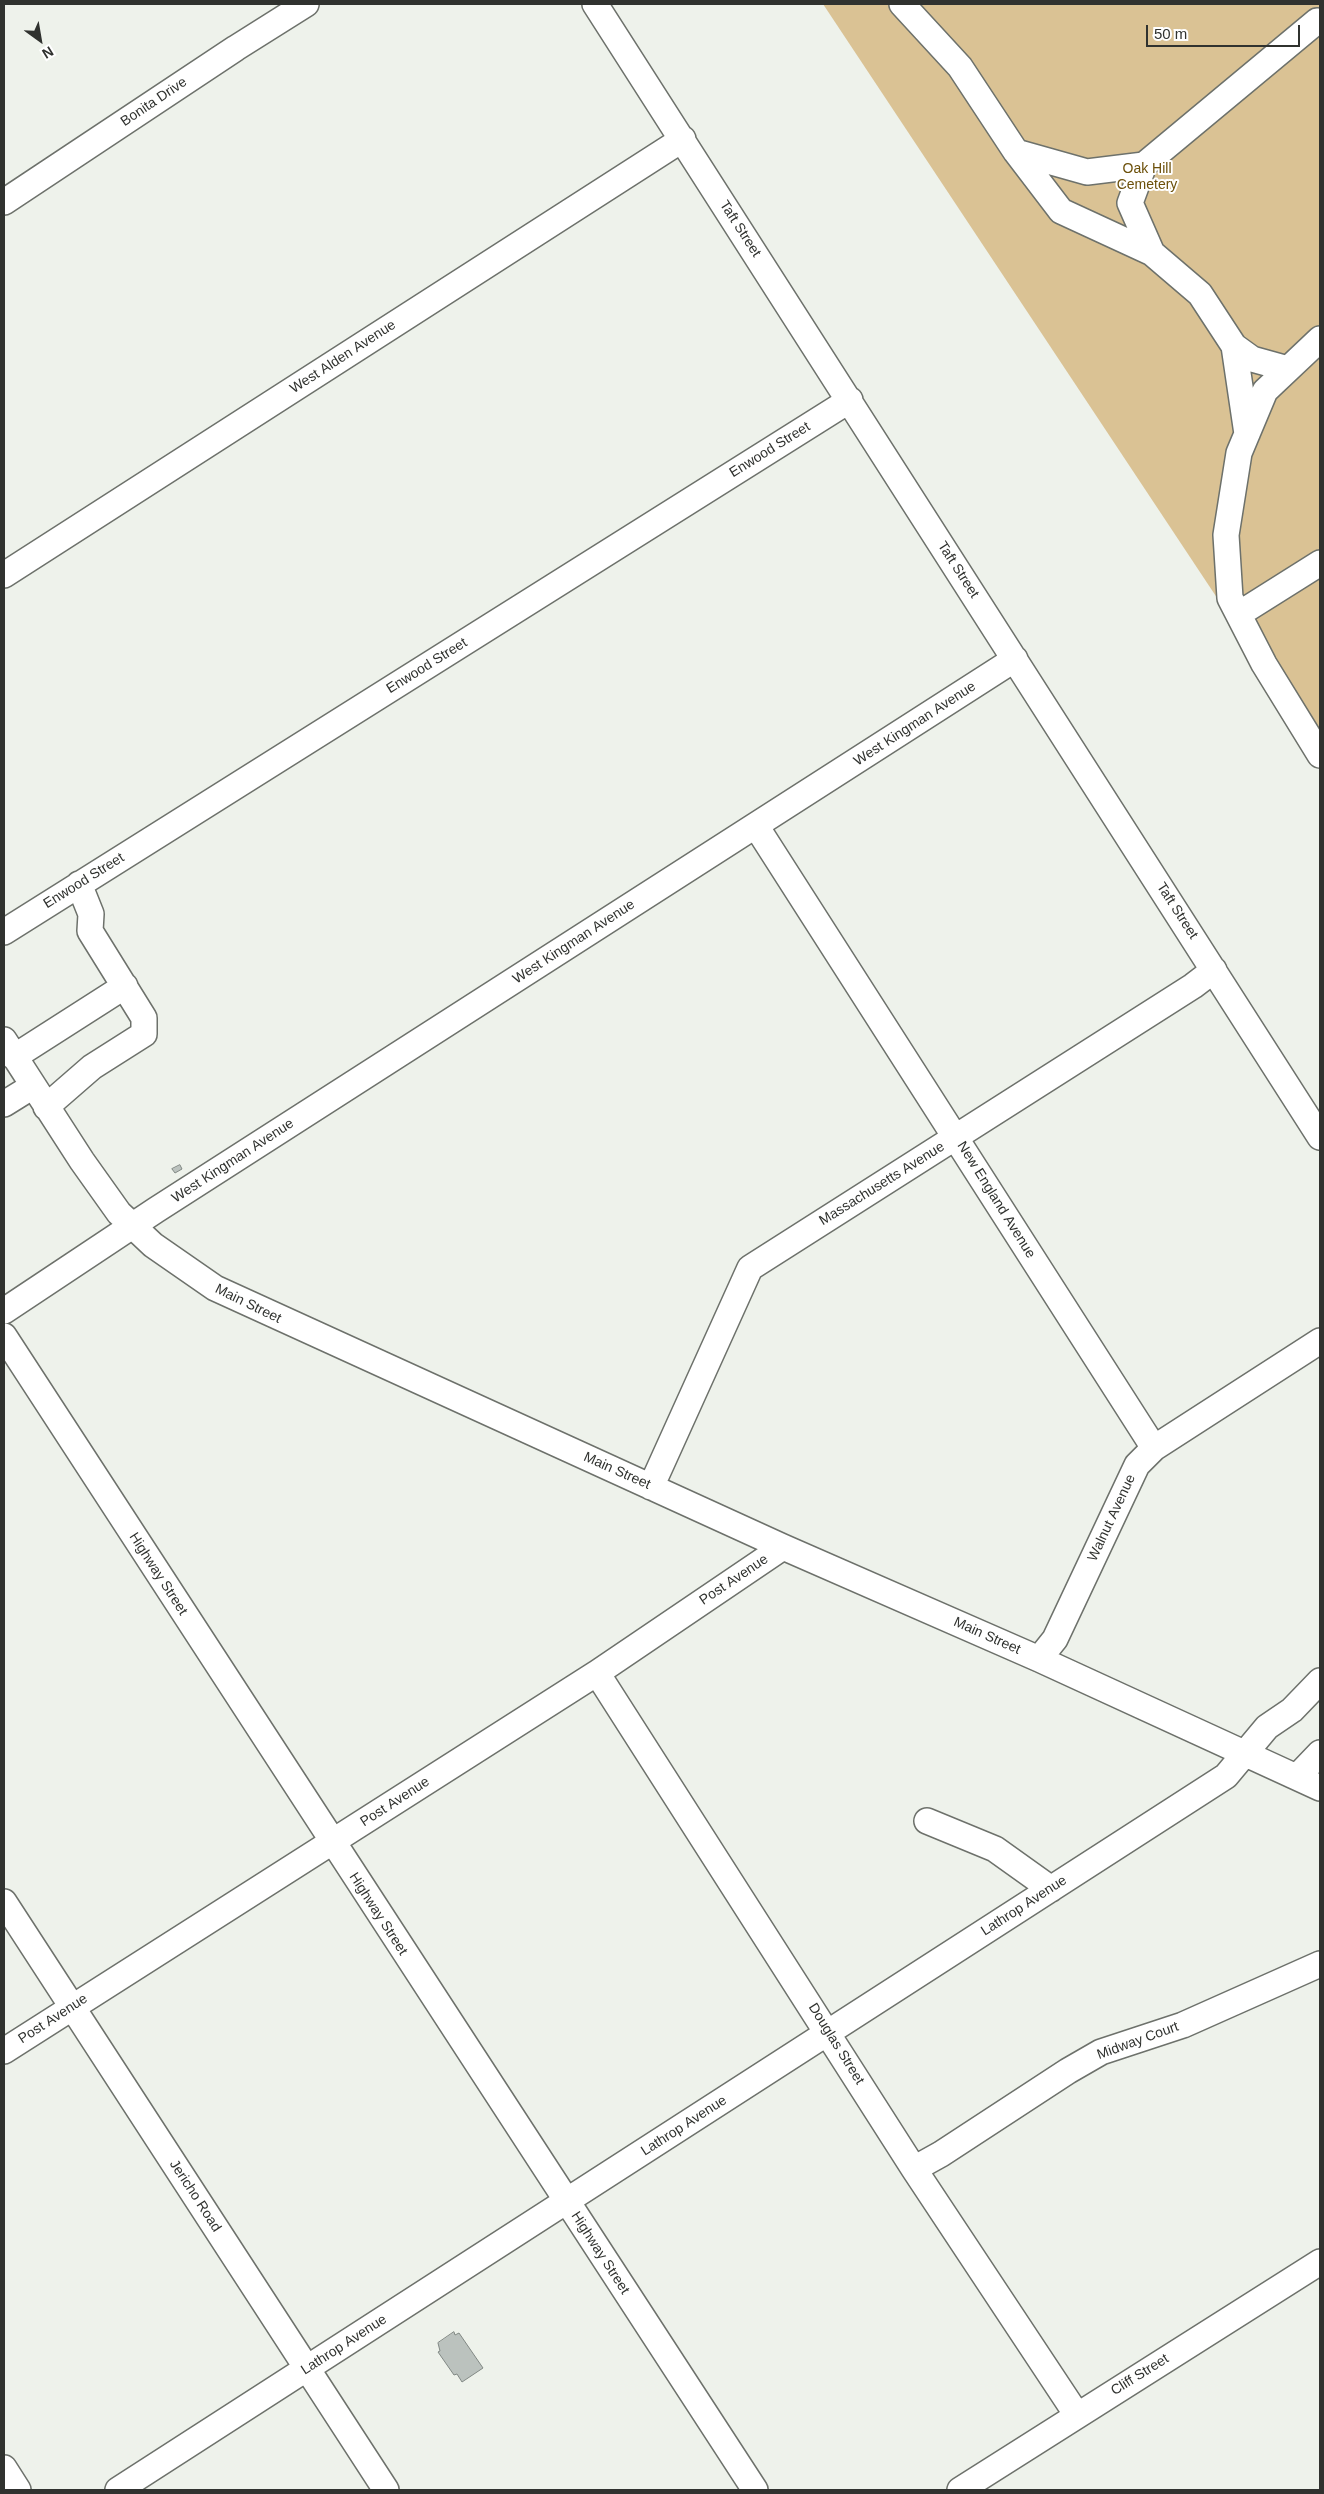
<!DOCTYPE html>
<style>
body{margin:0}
#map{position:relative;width:1324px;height:2494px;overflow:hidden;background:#eef2eb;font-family:Arial,sans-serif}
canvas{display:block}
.frame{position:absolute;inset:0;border:5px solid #30322f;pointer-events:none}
.north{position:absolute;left:15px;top:15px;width:50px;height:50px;-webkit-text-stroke:4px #fff;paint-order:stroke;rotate:148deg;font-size:14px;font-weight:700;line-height:20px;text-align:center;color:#30322f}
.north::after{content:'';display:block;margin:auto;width:18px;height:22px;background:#30322f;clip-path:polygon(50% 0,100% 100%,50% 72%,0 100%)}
.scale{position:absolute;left:1146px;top:25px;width:154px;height:22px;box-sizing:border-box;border:2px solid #30322f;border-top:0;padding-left:6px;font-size:15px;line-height:18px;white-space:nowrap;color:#30322f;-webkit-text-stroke:4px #fff;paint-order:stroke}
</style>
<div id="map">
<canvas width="1324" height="2494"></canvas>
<div class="frame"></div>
<div class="north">N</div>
<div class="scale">50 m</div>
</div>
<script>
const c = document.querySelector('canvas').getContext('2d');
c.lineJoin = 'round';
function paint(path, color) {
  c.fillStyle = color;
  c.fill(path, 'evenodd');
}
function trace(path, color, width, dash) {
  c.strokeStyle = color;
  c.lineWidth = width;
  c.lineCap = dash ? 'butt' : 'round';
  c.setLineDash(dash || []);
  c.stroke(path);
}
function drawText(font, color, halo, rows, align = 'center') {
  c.font = font + ' Arial,sans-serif';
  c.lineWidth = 4;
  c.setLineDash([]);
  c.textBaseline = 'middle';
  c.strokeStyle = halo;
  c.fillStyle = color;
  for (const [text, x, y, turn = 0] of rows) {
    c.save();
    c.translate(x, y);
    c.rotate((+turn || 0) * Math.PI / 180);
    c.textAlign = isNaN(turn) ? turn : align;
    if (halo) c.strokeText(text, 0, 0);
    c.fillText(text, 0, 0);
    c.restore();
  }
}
paint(new Path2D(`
 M 823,4 L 1320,4 L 1320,753 Z`), '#dac294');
const building = new Path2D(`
 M 180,1165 L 182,1169 L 175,1173 L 172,1169 Z
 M 454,2332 L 455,2335 L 459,2333 L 483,2368 L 462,2382 L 457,2374 L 454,2375 L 438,2352 L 440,2351 L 438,2343 Z`);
paint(building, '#bbc2be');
trace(building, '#818884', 1);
const minor = new Path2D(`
 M 595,4 L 1320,1137
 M 902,4 L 960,67 L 1016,152 L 1061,211 L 1152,253 L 1200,294 L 1234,346 L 1247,434
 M 1016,152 L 1087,172 L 1144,165
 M 4,202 L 236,48 L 306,4
 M 1152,253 L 1130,203 L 1144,165 L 1317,21
 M 1320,339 L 1265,391 L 1239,453 L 1226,535 L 1230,598 L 1264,664 L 1320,755
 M 1234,346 L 1252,359 L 1288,369
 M 4,575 L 683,139
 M 1239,614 L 1320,563
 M 756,826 L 1154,1448
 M 4,932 L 850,400
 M 4,1040 L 82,1161 L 119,1213 L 153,1245 L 215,1288 L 783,1547 L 1039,1659 L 1320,1788
 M 14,1057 L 125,986
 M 4,1104 L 33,1086
 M 46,1107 L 92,1067 L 144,1034 L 144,1018 L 90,931 L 91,914 L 79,884
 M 4,1311 L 156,1210 L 1015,659
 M 4,1336 L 755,2490
 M 651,1487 L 750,1268 L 1193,986 L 1214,970
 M 1039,1659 L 1055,1639 L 1137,1465 L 1154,1448 L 1320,1341
 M 597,1673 L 914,2169 L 1077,2415
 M 1297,1777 L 1320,1753
 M 927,1821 L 995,1849 L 1051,1889
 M 4,1902 L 386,2490
 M 4,2051 L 597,1673 L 783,1547
 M 914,2169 L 941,2154 L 1068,2071 L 1101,2052 L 1183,2025 L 1320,1964
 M 4,2468 L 18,2490
 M 118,2490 L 1226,1776 L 1267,1727 L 1292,1710 L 1320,1681
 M 960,2490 L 1320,2262`);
trace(minor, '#6d716b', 28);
trace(minor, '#fff', 25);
drawText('14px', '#30322f', '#fff', [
 ["Bonita Drive",154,102,-34],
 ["Taft Street",740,229,57],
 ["West Alden Avenue",343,357,-33],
 ["Enwood Street",770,450,-32],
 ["Taft Street",958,570,57],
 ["Enwood Street",427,666,-32],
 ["West Kingman Avenue",915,724,-33],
 ["Enwood Street",84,881,-32],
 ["Taft Street",1177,911,57],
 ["West Kingman Avenue",574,942,-33],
 ["West Kingman Avenue",233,1161,-33],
 ["Massachusetts Avenue",882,1184,-32],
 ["New England Avenue",996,1200,58],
 ["Main Street",248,1304,26],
 ["Main Street",617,1471,24],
 ["Walnut Avenue",1112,1518,-65],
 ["Highway Street",158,1574,57],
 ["Post Avenue",734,1580,-34],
 ["Main Street",987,1636,24],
 ["Post Avenue",395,1802,-33],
 ["Lathrop Avenue",1024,1906,-33],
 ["Highway Street",378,1914,57],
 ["Post Avenue",53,2019,-33],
 ["Midway Court",1138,2041,-20],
 ["Douglas Street",836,2044,58],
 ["Lathrop Avenue",684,2126,-33],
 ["Jericho Road",195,2196,57],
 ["Highway Street",600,2253,57],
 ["Lathrop Avenue",344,2345,-33],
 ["Cliff Street",1140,2375,-32]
]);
drawText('14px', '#6c500a', '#fff', [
 ["Oak Hill",1147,169],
 ["Cemetery",1147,185]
]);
</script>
